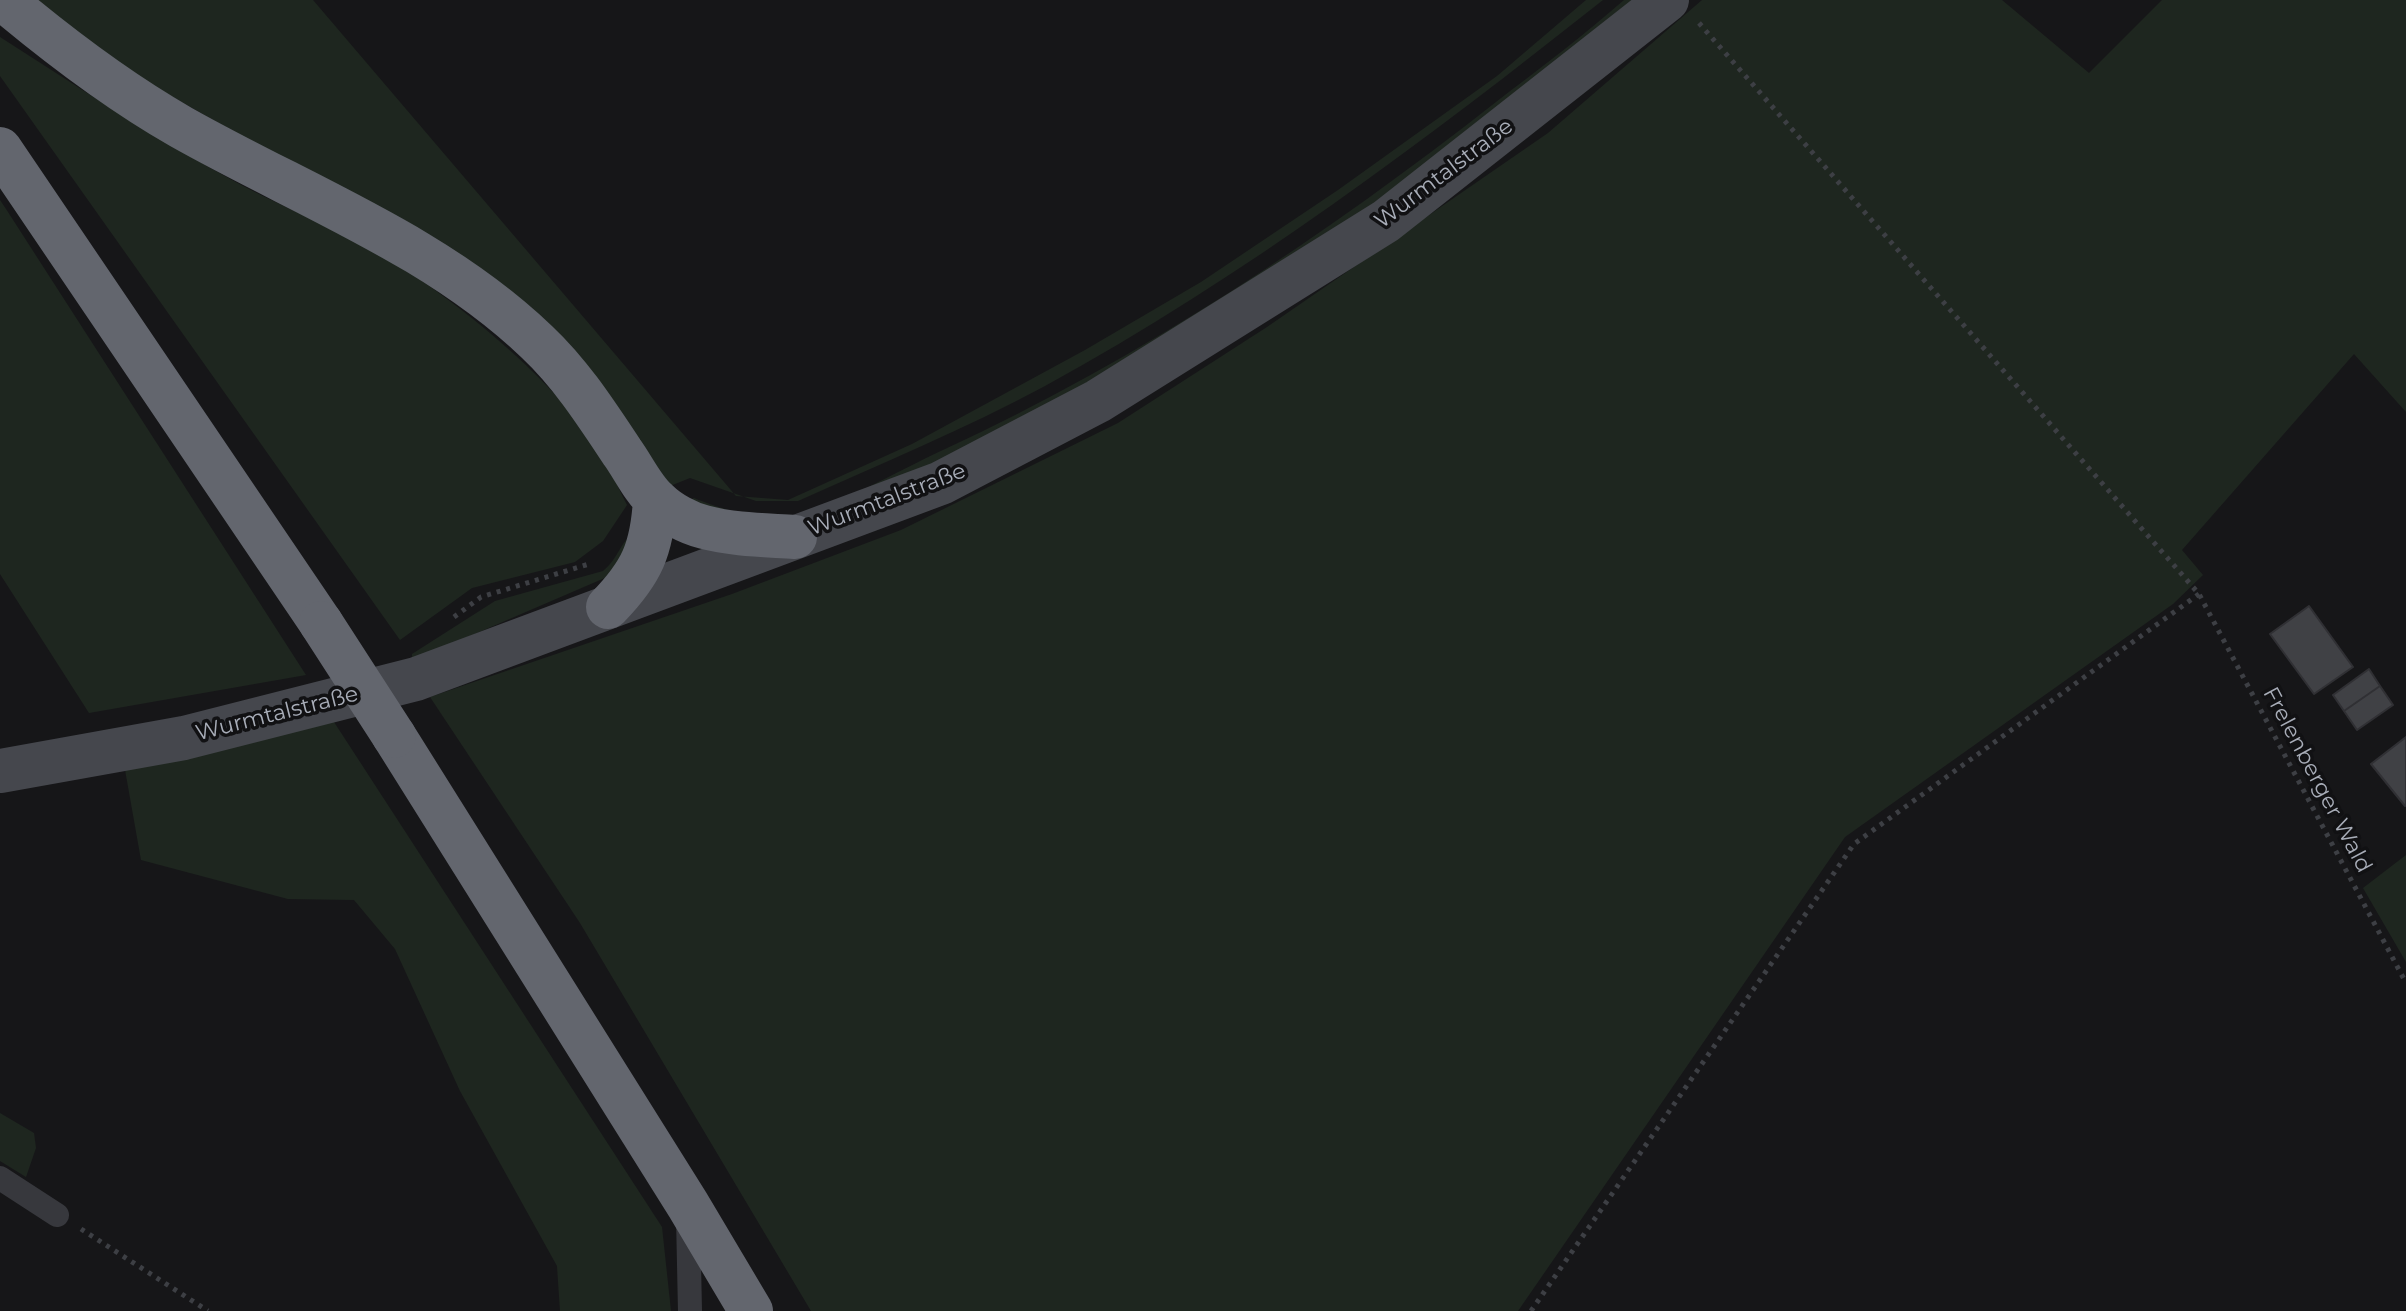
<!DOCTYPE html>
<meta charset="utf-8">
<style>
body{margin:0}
canvas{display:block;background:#161618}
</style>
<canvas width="2406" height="1311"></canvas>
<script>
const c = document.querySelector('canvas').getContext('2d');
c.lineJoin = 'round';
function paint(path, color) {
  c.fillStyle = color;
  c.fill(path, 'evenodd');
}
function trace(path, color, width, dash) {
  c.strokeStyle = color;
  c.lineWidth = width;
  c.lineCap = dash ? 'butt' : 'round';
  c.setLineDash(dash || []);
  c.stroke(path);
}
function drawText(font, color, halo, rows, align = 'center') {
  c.font = font + ' Montserrat,sans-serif';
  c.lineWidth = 7;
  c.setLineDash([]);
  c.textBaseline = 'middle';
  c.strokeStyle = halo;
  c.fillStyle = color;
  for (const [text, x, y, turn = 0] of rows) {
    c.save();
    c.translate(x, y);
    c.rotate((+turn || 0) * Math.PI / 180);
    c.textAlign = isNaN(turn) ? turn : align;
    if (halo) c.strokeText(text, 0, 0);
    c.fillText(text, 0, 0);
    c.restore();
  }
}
paint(new Path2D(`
 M 32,0 L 313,0 L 736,496 L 788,500 L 912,444 L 1085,350 L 1201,282 L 1338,190 L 1497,76 L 1586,0 L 1603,0 C 1425,141 1244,277 1045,386 C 965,429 880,464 798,501 L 756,501 L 690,478 L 670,486 L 617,407 L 531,307 L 406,221 L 257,145 L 115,64 Z
 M 1624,0 L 1636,0 L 1381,200 L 1155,349 L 905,480 L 764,525 L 686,502 L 694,498 C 718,508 762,522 788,517 C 840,506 895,472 943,450 C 1142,358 1324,237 1496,102 C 1539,69 1583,36 1624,0 Z
 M 1702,0 L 2002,0 L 2089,73 L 2162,0 L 2406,0 L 2406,412 L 2354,354 L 2182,550 L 2203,575 L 2173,604 L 1845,837 L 1518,1311 L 811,1311 L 580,923 L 430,697 L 732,594 L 901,530 L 1118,423 L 1267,327 L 1548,133 Z
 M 0,37 C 80,88 159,141 243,186 C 293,212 347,233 395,263 C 461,305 543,372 589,435 C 605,456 615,482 627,505 L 603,541 L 575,562 L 472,588 L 400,640 L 0,76 Z
 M 0,200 L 6,209 L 306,675 L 89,713 L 0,574 Z
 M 637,529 L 614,574 L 412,661 L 412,654 L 495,601 L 603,571 C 619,558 619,543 637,529 Z
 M 334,722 L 662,1227 L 671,1311 L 560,1311 L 557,1266 L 460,1091 L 395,949 L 354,900 L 288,899 L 141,860 L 124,764 Z
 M 2406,855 L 2406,962 L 2363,888 Z
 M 0,1113 L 34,1133 L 36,1148 L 26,1177 L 0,1161 Z`), '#1e261f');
const building = new Path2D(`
 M 2309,606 L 2353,667 L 2314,694 L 2270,634 Z
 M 2369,669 L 2380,686 L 2344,711 L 2333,695 Z
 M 2380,686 L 2393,705 L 2357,730 L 2344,711 Z
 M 2406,737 L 2406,805 L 2405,806 L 2371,764 Z`);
paint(building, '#404145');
trace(building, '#303034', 2);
trace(new Path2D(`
 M 1699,23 L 2199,594 L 2406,983
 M 454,617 L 481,597 L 589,564
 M 81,1229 L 208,1311
 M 1531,1311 L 1854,844 L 2199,594`), '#3d3f44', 5, [4, 6]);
trace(new Path2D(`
 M 0,1178 L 57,1215
 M 688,1216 L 690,1311`), '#37383d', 24);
trace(new Path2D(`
 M 0,771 L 184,738 L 416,679 L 941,483 L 1098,401 L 1386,221 L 1667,0`), '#45474d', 44);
trace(new Path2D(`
 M 4,0 C 60,47 118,91 181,127 C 301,195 436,245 537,342 C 571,374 596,413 622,452 C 633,467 643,489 657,501 C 669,513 688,523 704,527 C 734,535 765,535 795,537
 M 0,149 L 321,623
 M 608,607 C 642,572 652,549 655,500
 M 394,736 L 688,1205 L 751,1311`), '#63666e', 44);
trace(new Path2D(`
 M 321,623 L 394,736`), '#63666e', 44);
drawText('22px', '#a8adb8', '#111113', [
 ["Wurmtalstraße",1444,174,-37],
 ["Wurmtalstraße",887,500,-21],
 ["Wurmtalstraße",277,714,-14],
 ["Frelenberger Wald",2317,780,62]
]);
</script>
